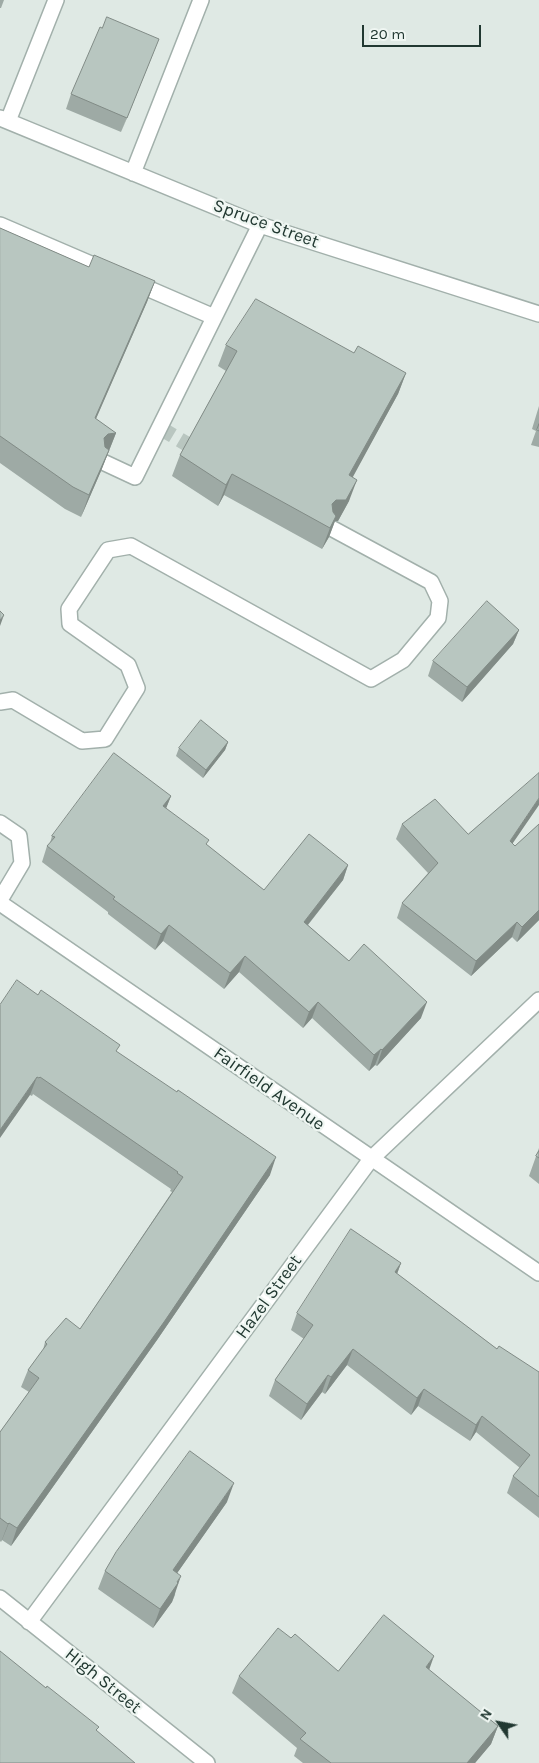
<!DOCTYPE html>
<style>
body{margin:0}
#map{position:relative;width:539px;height:1763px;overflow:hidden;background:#dfe9e4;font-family:Karla,sans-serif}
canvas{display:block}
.north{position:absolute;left:474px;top:1698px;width:50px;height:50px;-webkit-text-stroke:4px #eff6f2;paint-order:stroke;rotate:303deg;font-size:14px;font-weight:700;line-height:20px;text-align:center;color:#213831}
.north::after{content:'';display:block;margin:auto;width:18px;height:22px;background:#213831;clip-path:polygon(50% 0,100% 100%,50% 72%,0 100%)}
.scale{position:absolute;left:362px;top:25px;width:119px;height:22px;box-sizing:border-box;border:2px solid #213831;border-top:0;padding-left:6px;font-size:15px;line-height:18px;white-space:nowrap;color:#213831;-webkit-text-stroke:4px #eff6f2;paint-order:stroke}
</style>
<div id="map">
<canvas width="539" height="1763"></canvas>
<div class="north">N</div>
<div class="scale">20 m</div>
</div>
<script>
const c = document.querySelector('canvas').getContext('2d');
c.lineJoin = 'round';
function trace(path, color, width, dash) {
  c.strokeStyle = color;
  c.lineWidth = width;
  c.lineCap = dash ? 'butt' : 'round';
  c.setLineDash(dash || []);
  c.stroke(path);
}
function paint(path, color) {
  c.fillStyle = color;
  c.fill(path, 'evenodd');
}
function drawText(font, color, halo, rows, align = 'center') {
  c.font = font + ' Karla,sans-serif';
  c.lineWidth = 4.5;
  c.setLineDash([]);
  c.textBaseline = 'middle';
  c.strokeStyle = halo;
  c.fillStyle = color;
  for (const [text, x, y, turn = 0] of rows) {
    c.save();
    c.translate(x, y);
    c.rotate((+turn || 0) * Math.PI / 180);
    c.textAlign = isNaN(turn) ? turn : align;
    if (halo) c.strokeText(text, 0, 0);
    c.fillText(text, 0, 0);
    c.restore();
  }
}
trace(new Path2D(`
 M 160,428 L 202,453`), '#b9c6c0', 15, [15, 8]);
const minor = new Path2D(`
 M 0,118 L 260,225 L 539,314
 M 8,121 L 56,0
 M 133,173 L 201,0
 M 0,225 L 107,271
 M 133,282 L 214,317
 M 105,463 L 135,477 L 260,225
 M 0,702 L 13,700 L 82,741 L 105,739 L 137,688 L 128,665 L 70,624 L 69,609 L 108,550 L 131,546 L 371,679 L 403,660 L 438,618 L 440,601 L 431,582 L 333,529
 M 0,823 L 19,836 L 22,863 L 0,900
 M 0,903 L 539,1273
 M 0,1598 L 207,1763
 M 29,1622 L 371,1159 L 539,1000`);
trace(minor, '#a2b0ab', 18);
trace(minor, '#fff', 15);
paint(new Path2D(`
 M 0,0 L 4,0 L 1,8 L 0,8 Z
 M 102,28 L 153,53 L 121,132 L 66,109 L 71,94 Z
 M 0,228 L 89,267 L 155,281 L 147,302 L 96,419 L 116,433 L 101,471 L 81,517 L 65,509 L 0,463 Z
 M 226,345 L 354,353 L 406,373 L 398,394 L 352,477 L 349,501 L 338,521 L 335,521 L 329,537 L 322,549 L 224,495 L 218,506 L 172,476 L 180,455 L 226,371 L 218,366 Z
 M 539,406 L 539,447 L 531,445 L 536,431 L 532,429 Z
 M 519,630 L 513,644 L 462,702 L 428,676 L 433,661 Z
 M 228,742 L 225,750 L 203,778 L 176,756 L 179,748 Z
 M 171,796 L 166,808 L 207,845 L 264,890 L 348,865 L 343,880 L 308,925 L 349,961 L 421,1018 L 377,1066 L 375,1065 L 369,1071 L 312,1018 L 303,1028 L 239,972 L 224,989 L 163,941 L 155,950 L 108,914 L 108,912 L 42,862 L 47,846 L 50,843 L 52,836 Z
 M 402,824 L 468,834 L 513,844 L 515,846 L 539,824 L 539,920 L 517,942 L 512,937 L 471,976 L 397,918 L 402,903 L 428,873 L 396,839 Z
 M 0,1005 L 117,1052 L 270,1175 L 157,1340 L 11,1546 L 2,1540 L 1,1542 L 0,1541 L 0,1432 L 29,1392 L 21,1387 L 28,1370 L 43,1350 L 45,1342 L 80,1329 L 172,1192 L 170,1191 L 171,1189 L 33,1094 L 32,1096 L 30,1095 Z
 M 539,1148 L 539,1184 L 529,1176 Z
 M 401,1263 L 397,1274 L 497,1349 L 539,1372 L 539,1518 L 507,1493 L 513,1476 L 520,1468 L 476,1432 L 470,1441 L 418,1406 L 411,1415 L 347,1365 L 325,1394 L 322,1392 L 301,1420 L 269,1396 L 275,1380 L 304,1339 L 291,1330 L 297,1313 Z
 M 227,1502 L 177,1573 L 175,1595 L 172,1602 L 153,1628 L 98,1589 L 105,1571 Z
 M 291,1638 L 338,1671 L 429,1670 L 498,1726 L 491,1744 L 475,1763 L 303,1763 L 294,1756 L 297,1748 L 232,1693 L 239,1676 Z`), '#9eaaa5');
paint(new Path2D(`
 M 159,39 L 153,53 L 121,132 L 127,118 Z
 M 155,281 L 147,302 L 87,439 L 95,418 Z
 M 406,373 L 398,394 L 342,497 L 349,475 Z
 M 116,433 L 101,471 L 81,517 L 89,495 L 104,438 L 108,434 Z
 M 232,474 L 224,495 L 218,506 L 226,485 Z
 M 357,480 L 349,501 L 338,521 L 335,521 L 329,537 L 322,549 L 330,528 L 329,521 L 332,504 Z
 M 4,615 L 0,626 L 0,620 Z
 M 519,630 L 513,644 L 462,702 L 467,687 Z
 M 228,742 L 225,750 L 203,778 L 206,770 Z
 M 171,796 L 165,811 L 163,806 Z
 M 539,798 L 539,805 L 504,856 L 510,841 Z
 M 348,865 L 343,880 L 298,937 L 304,922 Z
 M 539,910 L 539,920 L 517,942 L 522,927 Z
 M 517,922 L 512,937 L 471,976 L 476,961 Z
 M 169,925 L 163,941 L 155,950 L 161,934 Z
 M 245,956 L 239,972 L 224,989 L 230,973 Z
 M 318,1002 L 312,1018 L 303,1028 L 309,1012 Z
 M 427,1002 L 421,1018 L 377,1066 L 382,1050 Z
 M 381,1049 L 375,1065 L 369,1071 L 374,1055 Z
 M 37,1077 L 30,1095 L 0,1138 L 0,1130 Z
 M 276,1157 L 270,1175 L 157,1340 L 11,1546 L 17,1528 Z
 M 401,1263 L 395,1279 L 395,1272 Z
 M 353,1349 L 347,1365 L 325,1394 L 331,1377 Z
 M 328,1375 L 322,1392 L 301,1420 L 307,1404 Z
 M 424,1389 L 418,1406 L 411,1415 L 417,1398 Z
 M 482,1416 L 476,1432 L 470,1441 L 476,1425 Z
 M 234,1483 L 227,1502 L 166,1589 L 173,1570 Z
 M 9,1523 L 2,1540 L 1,1542 L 8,1524 Z
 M 181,1576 L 172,1602 L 153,1628 L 160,1609 Z
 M 434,1656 L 428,1673 L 426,1667 Z
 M 498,1726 L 491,1744 L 475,1763 L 467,1763 Z`), '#818b86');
const building = new Path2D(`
 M 107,17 L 159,39 L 127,118 L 71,94 L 100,27 L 102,28 Z
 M 0,228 L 89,267 L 94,255 L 155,281 L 95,418 L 116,433 L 108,434 L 104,438 L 105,447 L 109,450 L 89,495 L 73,487 L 0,436 Z
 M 256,299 L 354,353 L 358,346 L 406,373 L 349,475 L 357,480 L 346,500 L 336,500 L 332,504 L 333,512 L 336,516 L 330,528 L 232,474 L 226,485 L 180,455 L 237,351 L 226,345 Z
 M 539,424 L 539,431 L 537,430 Z
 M 487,601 L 519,630 L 467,687 L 433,661 Z
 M 0,611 L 4,615 L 0,620 Z
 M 201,720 L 228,742 L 206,770 L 179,748 Z
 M 114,753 L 171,796 L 163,806 L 209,840 L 206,844 L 264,890 L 309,834 L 348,865 L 304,922 L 349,961 L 364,944 L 427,1002 L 382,1050 L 381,1049 L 374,1055 L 318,1002 L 309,1012 L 245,956 L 230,973 L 169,925 L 161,934 L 113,899 L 115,897 L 47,846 L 55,837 L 52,836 Z
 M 539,773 L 539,798 L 510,841 L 515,846 L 539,824 L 539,910 L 522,927 L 517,922 L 476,961 L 402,903 L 438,863 L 402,824 L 435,799 L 468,834 Z
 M 17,980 L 38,995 L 41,990 L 120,1045 L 116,1051 L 177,1092 L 178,1090 L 276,1157 L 164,1322 L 17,1528 L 9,1523 L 8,1524 L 0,1518 L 0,1432 L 39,1378 L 28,1370 L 47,1344 L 45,1342 L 66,1318 L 80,1329 L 183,1177 L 177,1173 L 178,1172 L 40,1077 L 39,1078 L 37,1077 L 0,1130 L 0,1005 Z
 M 539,1151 L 539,1158 L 536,1156 Z
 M 351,1229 L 401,1263 L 395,1272 L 497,1349 L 499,1346 L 539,1372 L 539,1497 L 513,1476 L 530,1455 L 482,1416 L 476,1425 L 424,1389 L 417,1398 L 353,1349 L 331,1377 L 328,1375 L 307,1404 L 275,1380 L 313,1325 L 297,1313 Z
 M 190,1451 L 234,1483 L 173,1570 L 181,1576 L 177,1582 L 178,1583 L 160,1609 L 105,1571 L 116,1552 Z
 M 384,1615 L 434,1656 L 426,1667 L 498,1726 L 467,1763 L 331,1763 L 300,1739 L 306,1733 L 239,1676 L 278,1628 L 291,1638 L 295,1634 L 338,1671 Z
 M 0,1651 L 46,1688 L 47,1686 L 99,1727 L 96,1730 L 135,1763 L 0,1763 Z`);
paint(building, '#b8c6c0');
trace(building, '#818b86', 1);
drawText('18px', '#213831', '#eff6f2', [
 ["Spruce Street",266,224,20],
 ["Fairfield Avenue",269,1089,35],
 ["Hazel Street",269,1297,-54],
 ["High Street",103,1681,39]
]);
</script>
